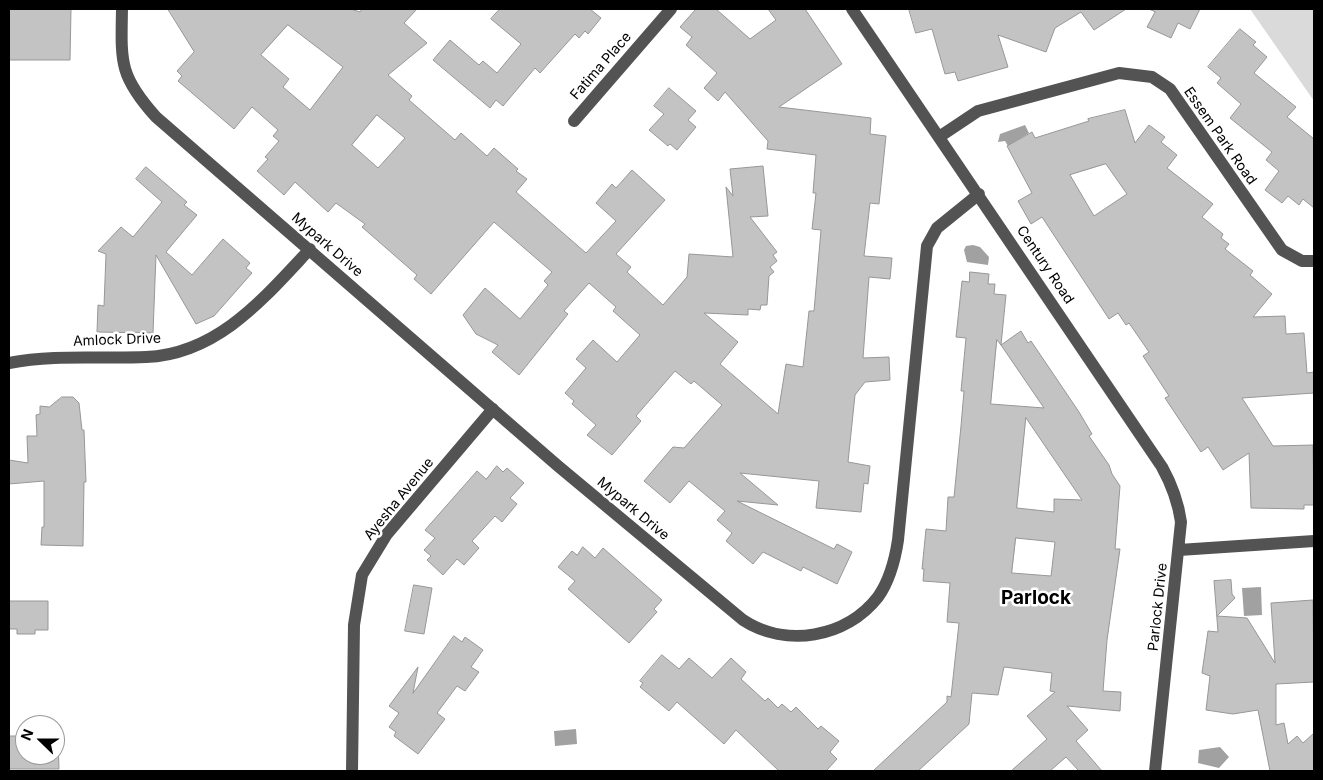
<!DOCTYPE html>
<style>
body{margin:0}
#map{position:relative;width:1323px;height:780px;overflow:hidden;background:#fff;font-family:Inter,sans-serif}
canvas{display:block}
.frame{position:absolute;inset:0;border:10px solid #000;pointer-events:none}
.north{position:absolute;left:15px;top:715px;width:50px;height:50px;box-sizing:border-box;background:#fff;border:1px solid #999;border-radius:50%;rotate:292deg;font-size:14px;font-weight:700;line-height:20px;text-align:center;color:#000}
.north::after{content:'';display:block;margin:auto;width:18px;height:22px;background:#000;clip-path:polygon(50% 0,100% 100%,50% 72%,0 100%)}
</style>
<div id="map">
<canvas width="1323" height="780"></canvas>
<div class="frame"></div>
<div class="north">N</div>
</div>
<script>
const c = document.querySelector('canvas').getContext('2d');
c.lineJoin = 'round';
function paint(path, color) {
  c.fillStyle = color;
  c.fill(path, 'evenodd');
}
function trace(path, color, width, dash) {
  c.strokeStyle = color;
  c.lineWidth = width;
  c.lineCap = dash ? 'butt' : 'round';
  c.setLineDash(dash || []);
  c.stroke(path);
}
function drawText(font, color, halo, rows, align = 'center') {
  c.font = font + ' Inter,sans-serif';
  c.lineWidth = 5;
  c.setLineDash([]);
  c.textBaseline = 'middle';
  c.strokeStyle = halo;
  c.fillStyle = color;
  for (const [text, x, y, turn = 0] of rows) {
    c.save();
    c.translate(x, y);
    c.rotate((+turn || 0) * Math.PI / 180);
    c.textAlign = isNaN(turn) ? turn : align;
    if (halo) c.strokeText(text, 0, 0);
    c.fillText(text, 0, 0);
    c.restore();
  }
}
paint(new Path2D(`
 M 1250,9 L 1314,9 L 1314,101 Z`), '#dadada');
paint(new Path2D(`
 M 1025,125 L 1029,133 L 1008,146 L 1005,141 L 998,142 L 1000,134 Z
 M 973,245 L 980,247 L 989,257 L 988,265 L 967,262 L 964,250 L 966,246 Z
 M 1261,587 L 1262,615 L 1244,616 L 1242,588 Z
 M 576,729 L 577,744 L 555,746 L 554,731 Z
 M 1220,747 L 1229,757 L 1219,768 L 1198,763 L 1199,750 Z`), '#a1a1a1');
const building = new Path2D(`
 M 9,9 L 71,9 L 70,60 L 9,60 Z
 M 168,9 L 351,9 L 360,12 L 362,9 L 417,9 L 404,23 L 427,43 L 388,75 L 412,96 L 409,100 L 455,140 L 461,133 L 487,156 L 494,148 L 518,169 L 516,171 L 527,179 L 516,192 L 586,253 L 616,221 L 596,203 L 612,184 L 616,188 L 632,170 L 665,200 L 616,254 L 631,267 L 627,272 L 663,305 L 687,277 L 689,254 L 733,257 L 726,187 L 733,196 L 730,169 L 763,166 L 768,216 L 750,217 L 777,252 L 773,255 L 777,261 L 770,267 L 774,272 L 769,276 L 767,305 L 761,305 L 760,310 L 748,309 L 748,315 L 704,313 L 738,342 L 720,364 L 778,414 L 786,364 L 803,367 L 809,311 L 814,311 L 821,230 L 812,229 L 816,193 L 813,193 L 816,155 L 767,149 L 768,141 L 725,92 L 718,101 L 704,88 L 717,73 L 686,45 L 692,37 L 680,27 L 696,9 L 716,9 L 750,39 L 776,20 L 768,9 L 805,9 L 842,64 L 779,107 L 871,118 L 870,134 L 886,136 L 879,204 L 870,203 L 864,256 L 892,258 L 890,279 L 869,277 L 863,358 L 889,357 L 890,380 L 865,382 L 855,395 L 848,462 L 870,466 L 868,484 L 864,483 L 861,512 L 816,508 L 819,481 L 740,473 L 778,505 L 737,501 L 834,549 L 837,544 L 852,552 L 837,584 L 803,567 L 801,571 L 763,552 L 753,564 L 726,541 L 732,533 L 717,520 L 725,511 L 689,481 L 670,503 L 644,481 L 673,447 L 684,448 L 722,405 L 694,381 L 691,384 L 675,371 L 636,416 L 641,421 L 612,455 L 587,435 L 596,425 L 572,404 L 574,401 L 565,393 L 586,368 L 576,359 L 593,340 L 617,362 L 640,335 L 613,311 L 616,307 L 589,283 L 564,311 L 568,314 L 519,375 L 492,352 L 498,345 L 476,334 L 463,315 L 485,288 L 520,319 L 548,285 L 544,281 L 552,272 L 494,222 L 431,294 L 414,279 L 417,275 L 362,227 L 365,224 L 336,203 L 328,212 L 295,182 L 284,195 L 257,171 L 268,159 L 265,157 L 279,141 L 273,136 L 278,130 L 252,107 L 234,129 L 178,81 L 182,76 L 177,71 L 194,52 ZM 288,25 L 343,67 L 310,110 L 283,87 L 289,79 L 261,55 ZM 377,115 L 405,138 L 378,168 L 352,145 Z
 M 500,9 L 590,9 L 601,18 L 588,34 L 585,31 L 579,38 L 575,34 L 540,73 L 535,68 L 503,106 L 496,100 L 490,108 L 433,60 L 450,40 L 479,65 L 483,61 L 497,73 L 521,44 L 491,19 Z
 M 909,9 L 1126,9 L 1094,30 L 1081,12 L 1055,28 L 1046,52 L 998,35 L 1008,67 L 958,81 L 955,72 L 945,74 L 932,29 L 916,33 Z
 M 1149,9 L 1200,9 L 1190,29 L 1178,23 L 1171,38 L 1147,27 L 1155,12 Z
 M 1240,29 L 1256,42 L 1253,45 L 1267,57 L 1254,73 L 1296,107 L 1287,117 L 1314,139 L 1314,208 L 1303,199 L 1299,205 L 1288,196 L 1282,203 L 1265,190 L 1279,171 L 1266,160 L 1272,152 L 1230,118 L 1241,104 L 1217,83 L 1221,78 L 1208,67 Z
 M 669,88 L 696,111 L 688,120 L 696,127 L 677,150 L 670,144 L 668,146 L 649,130 L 664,114 L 654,106 Z
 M 1125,110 L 1135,143 L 1149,125 L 1165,137 L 1161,142 L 1177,155 L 1167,168 L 1213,204 L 1202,217 L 1223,234 L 1221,238 L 1229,244 L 1225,249 L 1253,271 L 1250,275 L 1272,294 L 1253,317 L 1285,316 L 1286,334 L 1304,333 L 1307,373 L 1314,372 L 1314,393 L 1242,398 L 1273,446 L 1313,445 L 1314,505 L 1304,505 L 1304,509 L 1251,508 L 1249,453 L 1223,470 L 1208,447 L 1201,452 L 1165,398 L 1169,396 L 1143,356 L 1149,352 L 1129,323 L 1126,325 L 1118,313 L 1109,319 L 1042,217 L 1031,224 L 1018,201 L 1032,193 L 1007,146 L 1032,132 L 1035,138 L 1089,121 L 1088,119 ZM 1106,164 L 1127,194 L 1094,216 L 1070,175 Z
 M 146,167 L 187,202 L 184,205 L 197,215 L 166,252 L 192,275 L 223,239 L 250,263 L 246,268 L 252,273 L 214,316 L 196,324 L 156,255 L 153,333 L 97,332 L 98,305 L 104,306 L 106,254 L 98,251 L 121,227 L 133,237 L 162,202 L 136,179 Z
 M 970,272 L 989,274 L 988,284 L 995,284 L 994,294 L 1006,295 L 1001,345 L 1021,331 L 1028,343 L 1031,341 L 1079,412 L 1092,434 L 1089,436 L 1109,465 L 1112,474 L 1120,486 L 1115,549 L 1120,549 L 1107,640 L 1103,691 L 1121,692 L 1120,711 L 1067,706 L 1088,730 L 1076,741 L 1102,771 L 1079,771 L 1066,757 L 1050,771 L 1011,771 L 1047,739 L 1027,716 L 1055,692 L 1050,691 L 1052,673 L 1004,667 L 998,695 L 972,693 L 969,724 L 918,771 L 873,771 L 947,702 L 947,696 L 951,697 L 959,623 L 947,622 L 950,583 L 923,581 L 924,569 L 922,569 L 926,529 L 946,531 L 948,497 L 954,497 L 961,426 L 964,391 L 961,391 L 966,338 L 956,337 L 962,281 L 969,282 ZM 997,340 L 1001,345 L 1044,408 L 991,404 ZM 1026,418 L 1082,500 L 1054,499 L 1054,512 L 1017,508 ZM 1016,538 L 1055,542 L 1051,576 L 1012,573 Z
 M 62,397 L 73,397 L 79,403 L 82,430 L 84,430 L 86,482 L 84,482 L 83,546 L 41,545 L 42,527 L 44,527 L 44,481 L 9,484 L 9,460 L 28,463 L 27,436 L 37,436 L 36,415 L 40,414 L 40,406 L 49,407 Z
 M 497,466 L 503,472 L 507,468 L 524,483 L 510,498 L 517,504 L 502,522 L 495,516 L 472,541 L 479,548 L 464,565 L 457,559 L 443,575 L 427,560 L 431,556 L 424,550 L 435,538 L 425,530 L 477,471 L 486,479 Z
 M 583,547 L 595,558 L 603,548 L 662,600 L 654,609 L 657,612 L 629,643 L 568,589 L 575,581 L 558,567 L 572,551 L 577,555 Z
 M 1231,580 L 1232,594 L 1235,598 L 1217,616 L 1247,618 L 1275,663 L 1271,603 L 1313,600 L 1314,682 L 1276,684 L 1276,725 L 1284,723 L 1288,744 L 1297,736 L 1303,743 L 1314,733 L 1314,771 L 1270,771 L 1258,710 L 1233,714 L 1206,710 L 1210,676 L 1202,673 L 1208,631 L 1218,632 L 1214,581 Z
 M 414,585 L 432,588 L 424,634 L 405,631 Z
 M 9,601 L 48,601 L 48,630 L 35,630 L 35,634 L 17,634 L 17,629 L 9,629 Z
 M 454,636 L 462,642 L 465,637 L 483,650 L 471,667 L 479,672 L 465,691 L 457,686 L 437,713 L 445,719 L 418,754 L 394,736 L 396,732 L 389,727 L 399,713 L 389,706 L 418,667 L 413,693 Z
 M 662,655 L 679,669 L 689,658 L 712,678 L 731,658 L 746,672 L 741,679 L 765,701 L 768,698 L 778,708 L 782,704 L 791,712 L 796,707 L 818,729 L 821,726 L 839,741 L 830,752 L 837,759 L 826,771 L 779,771 L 736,730 L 724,744 L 677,702 L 669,711 L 640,687 L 643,683 L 640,681 Z
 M 9,736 L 25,736 L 25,755 L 55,755 L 55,736 L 58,736 L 59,769 L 9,769 Z`);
paint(building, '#c3c3c3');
trace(building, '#979797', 1);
trace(new Path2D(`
 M 122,9 C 121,62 119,76 156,117 L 558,466 L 743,620 C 786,648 846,638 878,597 C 890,580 895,560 898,540 L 927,246 L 937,228 L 979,194
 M 852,9 L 1162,467 C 1172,485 1178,501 1181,522 L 1155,771
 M 574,121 L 671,9
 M 939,137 L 978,111 L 1119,73 L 1152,77 L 1170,89 L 1282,250 L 1302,261 L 1314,261
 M 9,363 C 54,354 100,359 146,357 C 218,354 264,298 310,249
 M 1179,550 L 1314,541
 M 352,771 L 354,625 L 362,575 L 387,534 L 493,409`), '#535353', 12);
drawText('14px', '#000', '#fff', [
 ["Fatima Place",601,66,-49],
 ["Essem Park Road",1220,136,55],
 ["Mypark Drive",327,245,41],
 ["Century Road",1045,265,56],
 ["Amlock Drive",117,340,-2],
 ["Ayesha Avenue",399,499,-51],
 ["Mypark Drive",633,509,40],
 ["Parlock Drive",1158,607,-84]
]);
drawText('bold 19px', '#000', '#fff', [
 ["Parlock",1036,598]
]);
</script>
